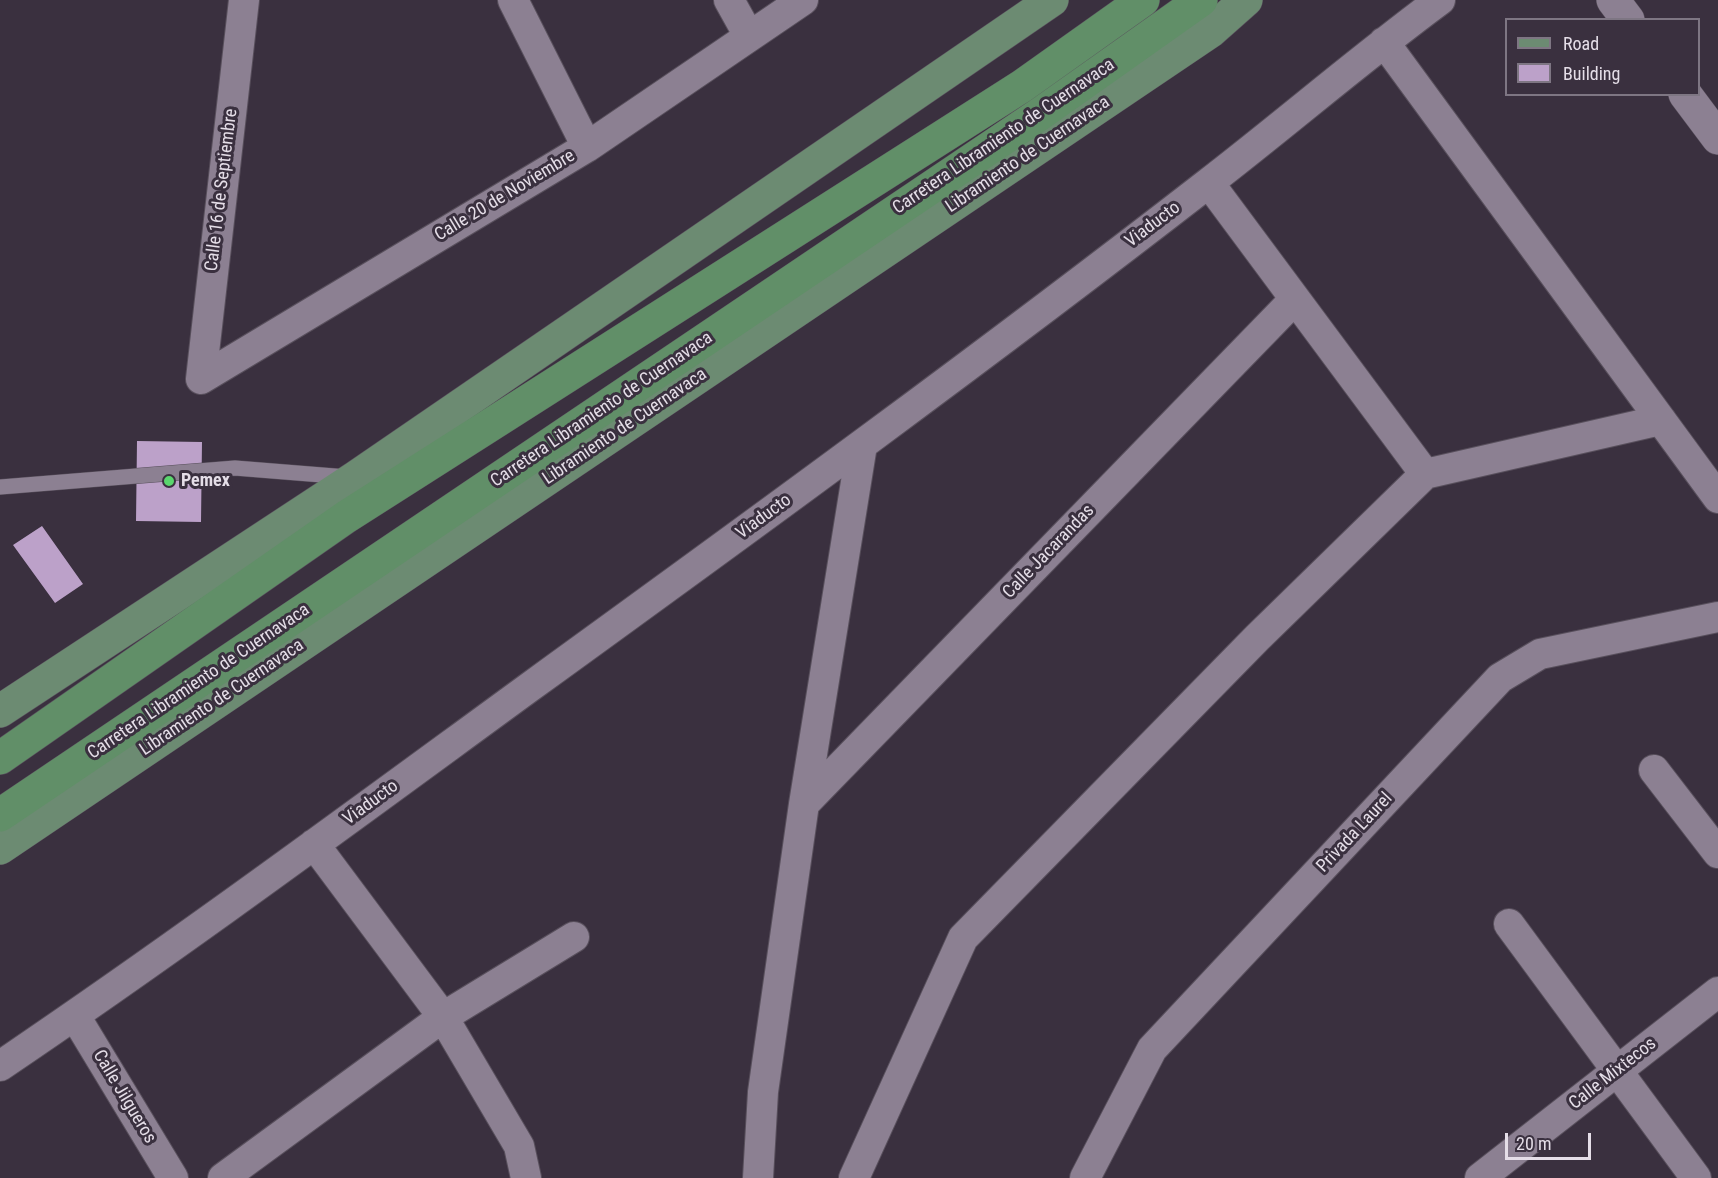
<!DOCTYPE html>
<style>
body{margin:0}
#map{position:relative;width:1718px;height:1178px;overflow:hidden;background:#3a303f;font-family:"Roboto Condensed",sans-serif}
canvas{display:block}
.legend{position:absolute;left:1505px;top:18px;width:195px;height:78px;box-sizing:border-box;background:#3a303f;border:2px solid #7e7683;margin:0;padding:8px 10px;list-style:none;font-size:18px;color:#e5dee8}
.legend li{display:flex;align-items:center;gap:12px;height:30px}
.legend b{width:30px;border:2px solid #7e7683}
.scale{position:absolute;left:1505px;top:1133px;width:86px;height:27px;box-sizing:border-box;border:3px solid #e5dee8;border-top:0;padding-left:8px;font-size:18px;line-height:21px;white-space:nowrap;color:#e5dee8;-webkit-text-stroke:4px #3a303f;paint-order:stroke}
</style>
<div id="map">
<canvas width="1718" height="1178"></canvas>
<ul class="legend">
<li><b style="height:8px;background:#6c8b72"></b>Road</li>
<li><b style="height:16px;background:#bca1c9"></b>Building</li>
</ul>
<div class="scale">20 m</div>
</div>
<script>
const c = document.querySelector('canvas').getContext('2d');
c.lineJoin = 'round';
function paint(path, color) {
  c.fillStyle = color;
  c.fill(path, 'evenodd');
}
function trace(path, color, width, dash) {
  c.strokeStyle = color;
  c.lineWidth = width;
  c.lineCap = dash ? 'butt' : 'round';
  c.setLineDash(dash || []);
  c.stroke(path);
}
function drawText(font, color, halo, rows, align = 'center') {
  c.font = font + ' "Roboto Condensed",sans-serif';
  c.lineWidth = 6;
  c.setLineDash([]);
  c.textBaseline = 'middle';
  c.strokeStyle = halo;
  c.fillStyle = color;
  for (const [text, x, y, turn = 0] of rows) {
    c.save();
    c.translate(x, y);
    c.rotate((+turn || 0) * Math.PI / 180);
    c.textAlign = isNaN(turn) ? turn : align;
    if (halo) c.strokeText(text, 0, 0);
    c.fillText(text, 0, 0);
    c.restore();
  }
}
paint(new Path2D(`
 M 137,441 L 202,442 L 201,522 L 136,521 Z
 M 42,526 L 83,584 L 55,603 L 13,545 Z`), '#bca1c9');
const service = new Path2D(`
 M 0,487 L 235,468 L 347,477`);
const minor = new Path2D(`
 M 513,0 L 587,147
 M 729,0 L 749,36
 M 1384,42 L 1718,498
 M 1209,183 L 1425,474
 M 201,379 L 587,147 L 803,0
 M 201,379 L 244,0
 M 1654,770 L 1718,853
 M 804,804 L 1294,300
 M 314,844 L 443,1017 L 519,1146 L 526,1178
 M 1509,924 L 1696,1178
 M 75,1016 L 173,1178
 M 0,1066 C 179,945 353,816 527,689 C 756,523 984,357 1207,184 C 1285,124 1360,59 1440,0
 M 223,1178 L 443,1017 L 574,937
 M 758,1178 L 763,1092 L 804,804 L 862,445
 M 854,1178 L 963,938 L 1257,638 L 1425,474 L 1661,420
 M 1085,1178 L 1152,1049 L 1500,678 L 1540,654 L 1718,617
 M 1480,1178 L 1718,992`);
const tertiary = new Path2D(`
 M 1613,0 L 1628,20
 M 1685,94 L 1718,138`);
const primary = new Path2D(`
 M 0,711 L 356,477 L 1052,0
 M 0,848 L 1211,31 L 1246,0`);
const trunk = new Path2D(`
 M 0,758 L 346,517 L 1022,86 L 1143,0
 M 0,815 L 1040,114 L 1201,0`);
trace(service, '#584f5c', 16);
trace(minor, '#584f5c', 32);
trace(tertiary, '#584f5c', 34);
trace(primary, '#584f5c', 34);
trace(trunk, '#584f5c', 34);
trace(service, '#8c8092', 15);
trace(minor, '#8c8092', 30);
trace(tertiary, '#8c8092', 33);
trace(primary, '#6c8b72', 33);
trace(trunk, '#618f68', 33);
for (const [x, y, r, color] of [
 [169,481,6,"#5ad56e"]
]) {
  const dot = new Path2D();
  dot.arc(x, y, r, 0, 2 * Math.PI);
  c.fillStyle = color;
  c.fill(dot);
  trace(dot, '#3a303f', 2);
}
drawText('18px', '#e5dee8', '#3a303f', [
 ["Carretera Libramiento de Cuernavaca",1004,137,-34],
 ["Libramiento de Cuernavaca",1028,155,-34],
 ["Calle 16 de Septiembre",222,190,-83],
 ["Calle 20 de Noviembre",505,196,-31],
 ["Viaducto",1153,225,-37],
 ["Carretera Libramiento de Cuernavaca",602,410,-34],
 ["Libramiento de Cuernavaca",625,427,-34],
 ["Viaducto",764,517,-36],
 ["Calle Jacarandas",1049,552,-46],
 ["Carretera Libramiento de Cuernavaca",199,682,-34],
 ["Libramiento de Cuernavaca",222,698,-34],
 ["Viaducto",371,803,-36],
 ["Privada Laurel",1355,833,-47],
 ["Calle Mixtecos",1613,1074,-38],
 ["Calle Jilgueros",124,1097,59]
]);
drawText('bold 18px', '#e5dee8', '#3a303f', [
 ["Pemex",181,481]
], 'left');
</script>
